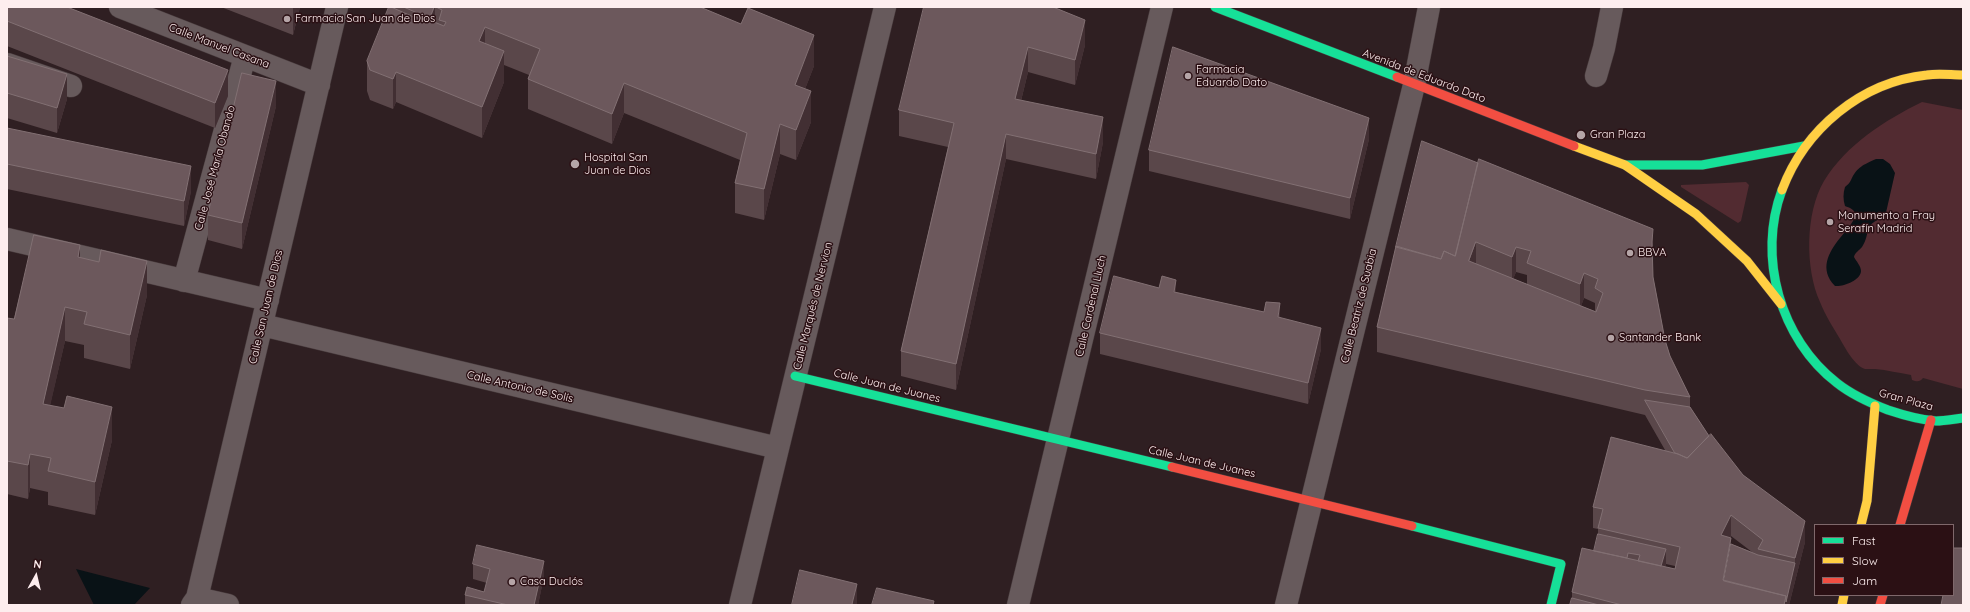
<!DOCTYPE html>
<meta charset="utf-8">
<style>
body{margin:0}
#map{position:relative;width:1970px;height:612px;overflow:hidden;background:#2f1f22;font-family:Quicksand,sans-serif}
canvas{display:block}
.frame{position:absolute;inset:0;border:8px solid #fdedee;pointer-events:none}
.legend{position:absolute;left:1814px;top:524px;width:140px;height:72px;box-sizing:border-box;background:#2b1014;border:1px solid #7f686b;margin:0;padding:5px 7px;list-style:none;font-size:12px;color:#fdedee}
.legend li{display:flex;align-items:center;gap:8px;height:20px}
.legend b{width:20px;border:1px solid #7f686b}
.north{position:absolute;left:16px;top:556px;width:40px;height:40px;-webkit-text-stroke:3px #2b1014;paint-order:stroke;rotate:8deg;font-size:11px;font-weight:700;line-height:16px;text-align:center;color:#fdedee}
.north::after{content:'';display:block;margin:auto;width:14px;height:18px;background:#fdedee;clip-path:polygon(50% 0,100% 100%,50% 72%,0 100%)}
</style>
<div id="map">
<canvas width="1970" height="612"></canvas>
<div class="frame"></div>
<ul class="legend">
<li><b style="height:5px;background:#16e098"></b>Fast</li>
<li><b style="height:5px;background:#ffcf43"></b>Slow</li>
<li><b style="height:5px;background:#f24e42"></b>Jam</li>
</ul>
<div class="north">N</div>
</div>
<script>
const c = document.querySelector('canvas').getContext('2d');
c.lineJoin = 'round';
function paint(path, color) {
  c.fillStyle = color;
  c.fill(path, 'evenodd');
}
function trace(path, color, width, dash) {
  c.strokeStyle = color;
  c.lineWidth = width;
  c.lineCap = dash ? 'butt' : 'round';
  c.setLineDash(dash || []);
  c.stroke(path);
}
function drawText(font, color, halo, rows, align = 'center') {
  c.font = font + ' Quicksand,sans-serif';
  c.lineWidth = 3;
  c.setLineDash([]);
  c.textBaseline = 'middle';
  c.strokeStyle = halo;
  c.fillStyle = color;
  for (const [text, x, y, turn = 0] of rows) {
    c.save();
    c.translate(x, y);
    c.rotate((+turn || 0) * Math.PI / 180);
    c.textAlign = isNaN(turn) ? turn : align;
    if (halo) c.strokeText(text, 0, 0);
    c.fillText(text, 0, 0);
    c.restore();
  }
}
paint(new Path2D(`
 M 1922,102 L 1963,110 L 1963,389 L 1923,378 C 1920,382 1917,382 1912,380 L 1911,375 C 1899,373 1887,370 1875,369 C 1872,369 1868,369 1865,369 C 1855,366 1845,348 1840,339 C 1833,327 1825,315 1820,302 C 1805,269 1805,213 1824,181 C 1846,145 1885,120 1922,102 Z
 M 1746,182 L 1749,185 L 1741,221 L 1738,223 L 1681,187 L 1681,185 Z`), '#522b31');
paint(new Path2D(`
 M 1876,159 L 1883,159 L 1890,164 L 1895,173 L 1885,217 C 1861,225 1872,232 1862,247 C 1859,251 1855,252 1854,257 C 1856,261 1861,266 1861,271 C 1861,280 1843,287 1835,286 C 1803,252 1874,220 1850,208 C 1849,207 1846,207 1845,206 C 1843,200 1843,193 1845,187 C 1847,185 1850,183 1851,180 C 1857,167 1863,165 1876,159 Z
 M 76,569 L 150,588 L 134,605 L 94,605 Z`), '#091216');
const street = new Path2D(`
 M 120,7 L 319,85
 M 7,64 L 71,86
 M 1596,76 L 1604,48 L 1612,7
 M 7,239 L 268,300
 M 184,281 L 245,56
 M 262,325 L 778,448
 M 192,605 L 197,598 L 337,7
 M 196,605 L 197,598 L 228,605
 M 740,605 L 885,7
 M 1018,605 L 1162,7
 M 1286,605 L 1414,85 L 1429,7`);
const fast = new Path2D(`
 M 1215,7 L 1397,77
 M 1625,165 L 1702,165 L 1804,146
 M 1782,190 C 1757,257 1780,339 1837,383 C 1852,395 1870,403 1888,410 C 1903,415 1920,420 1936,421 C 1945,421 1954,419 1963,418
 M 795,376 L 1172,467
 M 1412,526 L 1561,564 L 1551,605`);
const slow = new Path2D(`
 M 1574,146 L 1625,165 L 1696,214 L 1747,261 L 1781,304
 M 1782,190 C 1805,129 1861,82 1927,75 C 1939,73 1951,75 1963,75
 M 1861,525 L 1867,501 L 1875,406
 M 1842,605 L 1844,595`);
const jam = new Path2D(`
 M 1397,77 L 1574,146
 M 1172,467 L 1412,526
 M 1900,525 L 1931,420
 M 1880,605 L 1883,595`);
trace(street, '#483b3d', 23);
trace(fast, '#483b3d', 10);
trace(slow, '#483b3d', 10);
trace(jam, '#483b3d', 10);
trace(street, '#675a5c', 22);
trace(fast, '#16e098', 9);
trace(slow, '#ffcf43', 9);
trace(jam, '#f24e42', 9);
paint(new Path2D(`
 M 7,7 L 228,96 L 215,128 L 7,46 Z
 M 221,7 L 300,7 L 293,35 Z
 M 389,7 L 700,7 L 814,66 L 805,89 L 811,122 L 796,160 L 780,154 L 764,220 L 735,213 L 735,183 L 740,160 L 624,113 L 612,144 L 528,109 L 528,79 L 529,75 L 504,65 L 504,82 L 482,138 L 396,102 L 393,109 L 370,100 L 367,91 L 367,61 Z
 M 924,7 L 1085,45 L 1075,85 L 1028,72 L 1021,101 L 1103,142 L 1096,179 L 1006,159 L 956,390 L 901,376 L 901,351 L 948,147 L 899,136 L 899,110 Z
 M 7,56 L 67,99 L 57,133 L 7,118 Z
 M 276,106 L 242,249 L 208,240 L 208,215 Z
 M 7,128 L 191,191 L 184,226 L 7,189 Z
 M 1369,139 L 1350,219 L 1149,171 L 1149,150 Z
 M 1422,141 L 1653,255 L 1652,261 L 1653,277 L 1665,340 L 1670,356 L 1690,397 L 1690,407 L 1709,436 L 1743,475 L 1805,542 L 1789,605 L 1570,605 L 1572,598 L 1572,592 L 1594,551 L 1598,534 L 1598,529 L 1593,528 L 1593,507 L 1665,450 L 1645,415 L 1377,352 L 1377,327 ZM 1516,272 L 1527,275 L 1527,284 L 1513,279 ZM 1584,298 L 1595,303 L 1595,311 L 1581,306 ZM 1731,536 L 1752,552 L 1731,544 L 1730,538 ZM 1666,564 L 1675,566 L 1675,569 L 1665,567 Z
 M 80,258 L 147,295 L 130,369 L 84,358 L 84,345 L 65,341 L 50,405 L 112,440 L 95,515 L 48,505 L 48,492 L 30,488 L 28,499 L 7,494 L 7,318 L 14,319 Z
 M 1176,292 L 1280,317 L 1321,349 L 1308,404 L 1100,354 L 1100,333 Z
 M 473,564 L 544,576 L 538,605 L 465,605 L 465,595 L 484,592 L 487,583 L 473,579 Z`), '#5a474a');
paint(new Path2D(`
 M 293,7 L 300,7 L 293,35 Z
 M 435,7 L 435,37 L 430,48 L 430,18 Z
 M 1085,20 L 1085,45 L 1075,85 L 1075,60 Z
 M 485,27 L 485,57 L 479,41 Z
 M 814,35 L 814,66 L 795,115 L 795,85 Z
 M 1028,47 L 1028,72 L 1015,125 L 1015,99 Z
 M 504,51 L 504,82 L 482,138 L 482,107 Z
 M 228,70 L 228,96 L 215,128 L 215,103 Z
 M 396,72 L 396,102 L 393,109 L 393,79 Z
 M 67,74 L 67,99 L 57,133 L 57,108 Z
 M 276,81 L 276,106 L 242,249 L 242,223 Z
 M 624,83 L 624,113 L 612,144 L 612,114 Z
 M 811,91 L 811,122 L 796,160 L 796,130 Z
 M 1103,117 L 1103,142 L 1096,179 L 1096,154 Z
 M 1369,118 L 1369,139 L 1350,219 L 1350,198 Z
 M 780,124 L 780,154 L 764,220 L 764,189 Z
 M 1006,134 L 1006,159 L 956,390 L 956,364 Z
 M 191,166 L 191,191 L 184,226 L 184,201 Z
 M 1653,229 L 1653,255 L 1652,267 L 1652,242 Z
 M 1476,242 L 1476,267 L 1469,261 Z
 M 80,245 L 80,279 L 78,257 Z
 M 1516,247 L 1516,272 L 1512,282 L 1512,257 Z
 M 147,261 L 147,295 L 130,369 L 130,335 Z
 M 1584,273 L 1584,298 L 1580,309 L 1580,284 Z
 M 1176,280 L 1176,301 L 1174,292 Z
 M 1280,303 L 1280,324 L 1278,317 Z
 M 65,307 L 65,341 L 43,437 L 43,404 Z
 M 1321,328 L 1321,349 L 1308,404 L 1308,383 Z
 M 112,407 L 112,440 L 95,515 L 95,482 Z
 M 30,454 L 30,488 L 28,499 L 28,465 Z
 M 1731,515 L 1731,536 L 1721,556 L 1721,535 Z
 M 1805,521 L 1805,542 L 1789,605 L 1784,605 L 1795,563 L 1795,558 Z
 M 1731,538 L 1731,559 L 1725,587 L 1723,580 Z
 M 1666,549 L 1666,564 L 1659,586 L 1659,571 Z
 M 544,561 L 544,576 L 538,605 L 534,605 Z
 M 857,584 L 857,605 L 852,605 Z`), '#422f33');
const building = new Path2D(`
 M 7,7 L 67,7 L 228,70 L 215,103 L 7,21 Z
 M 389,7 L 391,7 L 416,18 L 417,15 L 444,26 L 446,22 L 439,20 L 442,10 L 436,7 L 700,7 L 741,24 L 748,8 L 814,35 L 795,85 L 811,91 L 796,130 L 780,124 L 764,189 L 735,183 L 747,133 L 624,83 L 612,114 L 528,79 L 540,49 L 485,27 L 479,41 L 504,51 L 482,107 L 396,72 L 393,79 L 370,70 L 367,61 Z
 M 404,7 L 434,7 L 430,18 Z
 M 924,7 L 1053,7 L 1085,20 L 1075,60 L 1028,47 L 1015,99 L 1103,117 L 1096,154 L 1006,134 L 956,364 L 901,351 L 954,123 L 899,110 Z
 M 1173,47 L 1369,118 L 1350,198 L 1149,150 Z
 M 7,56 L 67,74 L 57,108 L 7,93 Z
 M 242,73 L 276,81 L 242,223 L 208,215 Z
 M 7,128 L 191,166 L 184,201 L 7,164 Z
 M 1422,141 L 1478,163 L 1455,256 L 1444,251 L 1441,259 L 1396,247 Z
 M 1479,159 L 1653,229 L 1652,242 L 1653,277 L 1665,340 L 1670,356 L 1690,397 L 1645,390 L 1377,327 L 1396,246 L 1441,259 L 1444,251 L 1455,256 ZM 1476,242 L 1512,257 L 1516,247 L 1531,251 L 1527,263 L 1580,284 L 1584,273 L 1598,279 L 1595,288 L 1603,293 L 1596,312 L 1469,261 Z
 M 34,235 L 80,245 L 78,257 L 99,262 L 101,250 L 147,261 L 130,335 L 84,324 L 87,312 L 65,307 L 43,404 L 64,408 L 67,396 L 112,407 L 95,482 L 48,471 L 51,458 L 30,454 L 28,465 L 7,461 L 7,318 L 14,319 Z
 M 1114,276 L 1159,288 L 1162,276 L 1176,280 L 1174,292 L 1264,312 L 1266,302 L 1280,303 L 1278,317 L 1321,328 L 1308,383 L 1100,333 Z
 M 1645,400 L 1690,407 L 1709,436 L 1687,458 L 1678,454 L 1675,453 Z
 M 1711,434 L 1743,475 L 1805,521 L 1795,558 L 1758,549 L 1763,540 L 1731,515 L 1721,535 L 1731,538 L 1723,580 L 1786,596 L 1784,605 L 1622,605 L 1572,592 L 1582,548 L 1675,569 L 1680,547 L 1598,528 L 1603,509 L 1593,507 L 1611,437 L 1678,454 L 1687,458 Z
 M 1598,534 L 1666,549 L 1661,566 L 1638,561 L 1640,555 L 1628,553 L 1627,558 L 1594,551 Z
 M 1731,544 L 1758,555 L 1795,563 L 1786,602 L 1786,596 L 1724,581 Z
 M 477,545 L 544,561 L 534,605 L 508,605 L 465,595 L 467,587 L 484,592 L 490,569 L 473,564 Z
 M 1953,548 L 1963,548 L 1963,605 L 1941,605 L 1943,595 L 1953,595 Z
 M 800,570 L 857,584 L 852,604 L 855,605 L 792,605 Z
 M 877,588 L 934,601 L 933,605 L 872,605 Z
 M 1572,598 L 1599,605 L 1570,605 Z`);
paint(building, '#6c585c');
trace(building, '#827073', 1);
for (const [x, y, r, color] of [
 [287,19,4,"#b5a5a7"],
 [1188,76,4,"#b5a5a7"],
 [1581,135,5,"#b5a5a7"],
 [575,164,5,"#b5a5a7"],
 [1830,222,4,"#b5a5a7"],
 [1630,253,4,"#b5a5a7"],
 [1611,338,4,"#b5a5a7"],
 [512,582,4,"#b5a5a7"]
]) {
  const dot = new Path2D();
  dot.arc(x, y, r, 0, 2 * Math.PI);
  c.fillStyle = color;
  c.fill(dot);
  trace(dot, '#2b1014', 1.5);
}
drawText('11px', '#fdedee', '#2b1014', [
 ["Farmacia San Juan de Dios",295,19],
 ["Farmacia",1196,70],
 ["Eduardo Dato",1196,83],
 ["Gran Plaza",1590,135],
 ["Hospital San",584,158],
 ["Juan de Dios",584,171],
 ["Monumento a Fray",1838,216],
 ["Serafín Madrid",1838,229],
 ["BBVA",1638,253],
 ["Santander Bank",1619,338],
 ["Casa Duclós",520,582]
], 'left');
drawText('11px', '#fdedee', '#2b1014', [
 ["Calle Manuel Casana",219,46,21],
 ["Avenida de Eduardo Dato",1424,76,21],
 ["Calle José María Obando",215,168,-75],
 ["Calle Marqués de Nervion",813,306,-76],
 ["Calle Cardenal Lluch",1091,306,-77],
 ["Calle Beatriz de Suabia",1359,306,-76],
 ["Calle San Juan de Dios",266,307,-77],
 ["Calle Juan de Juanes",887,386,14],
 ["Calle Antonio de Solís",520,387,13],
 ["Gran Plaza",1906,400,15],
 ["Calle Juan de Juanes",1202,462,13]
]);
</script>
